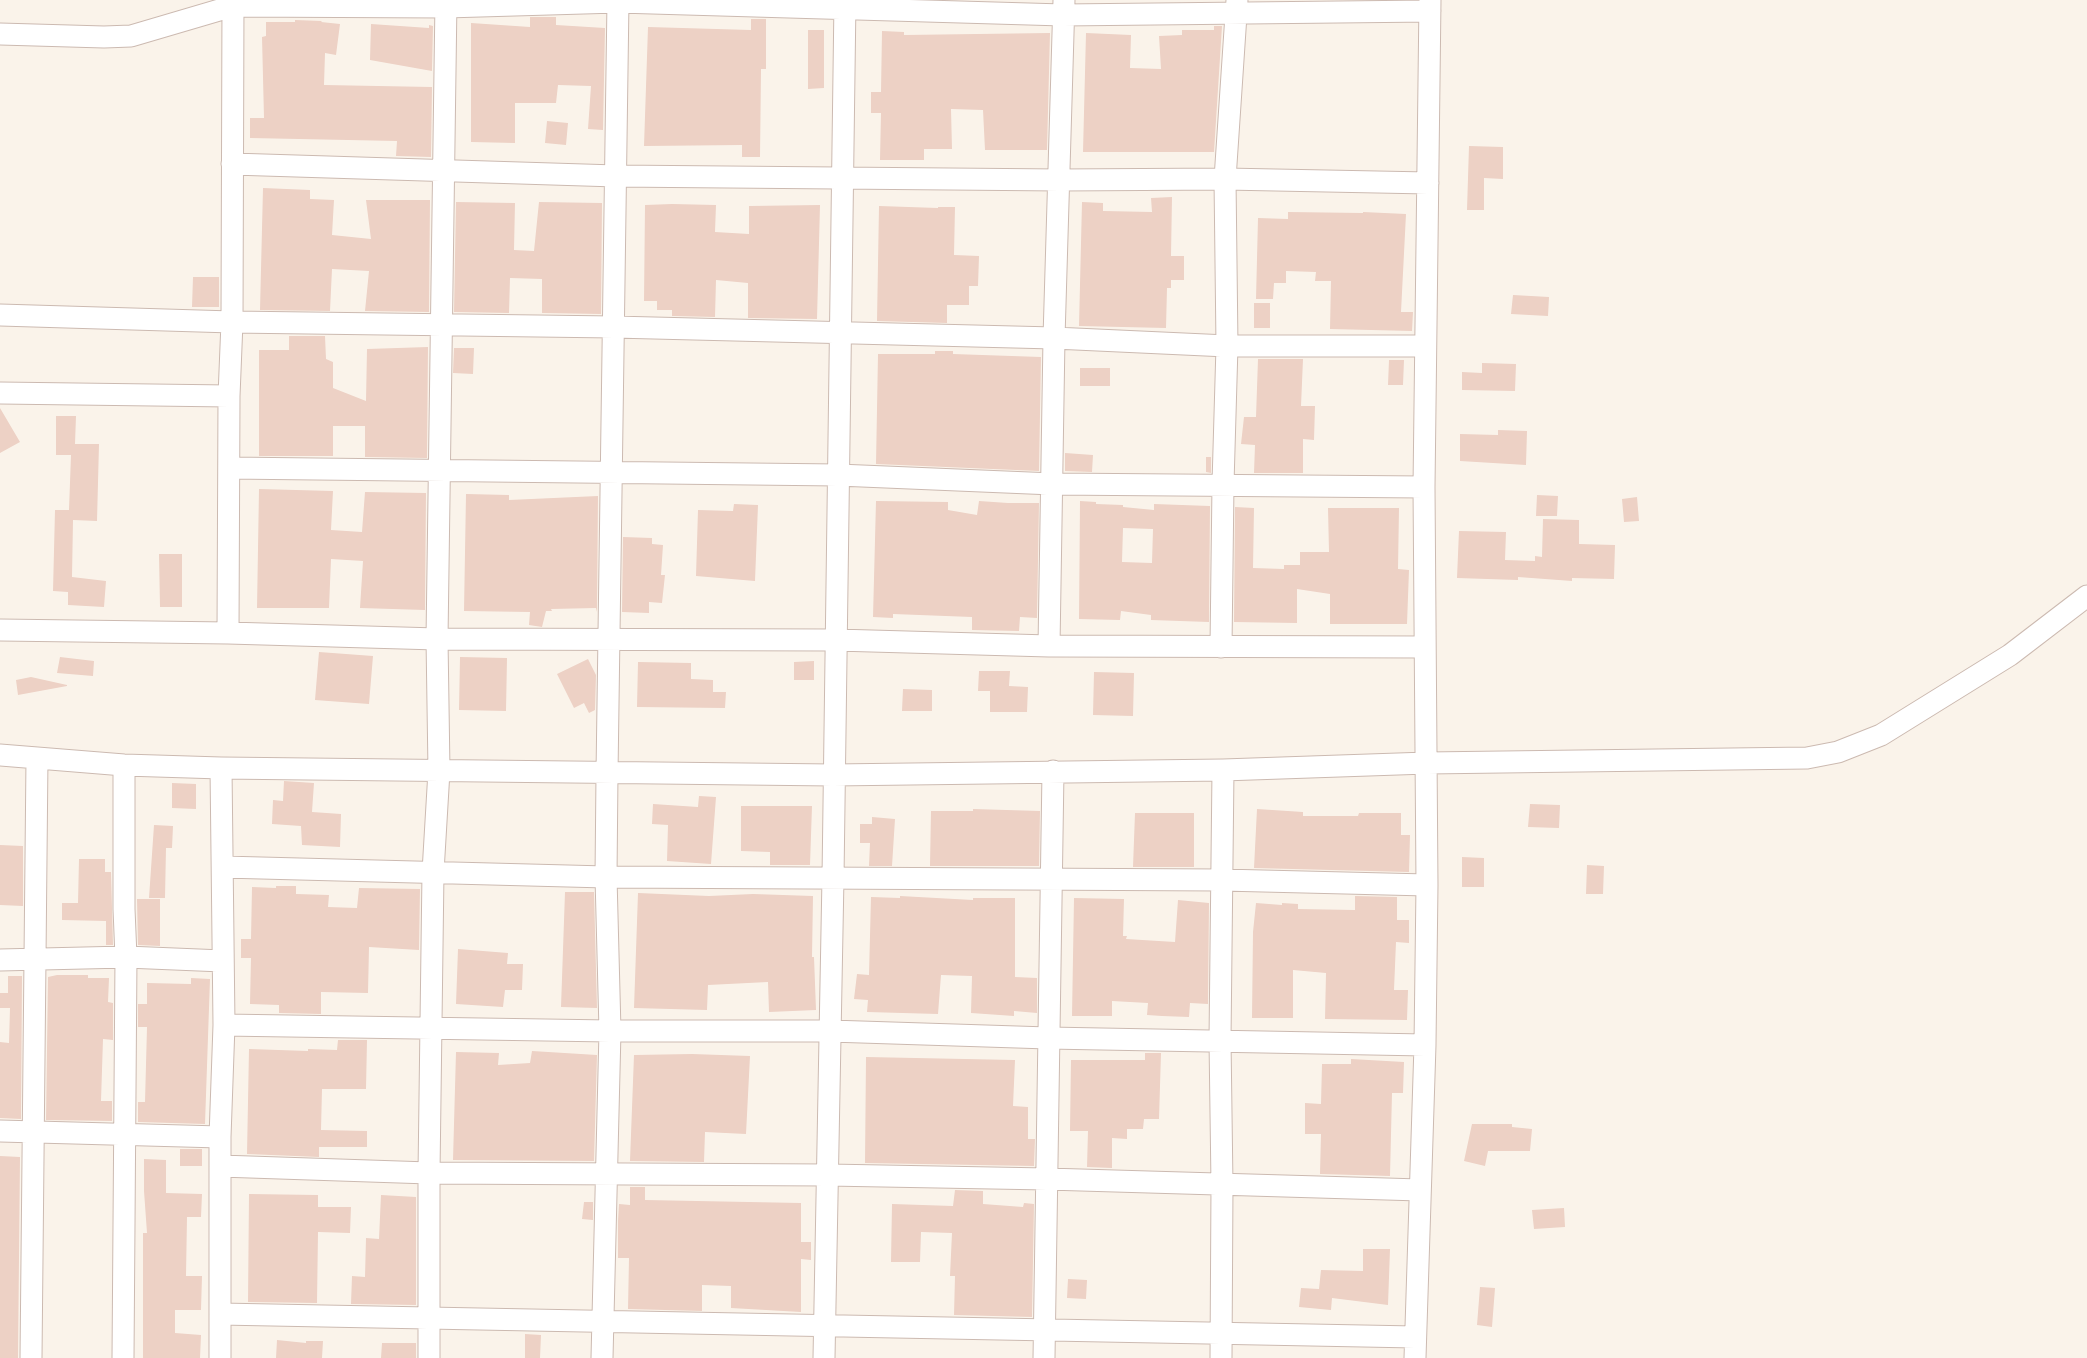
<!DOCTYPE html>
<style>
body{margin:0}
canvas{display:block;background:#faf3ea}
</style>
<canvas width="2087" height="1358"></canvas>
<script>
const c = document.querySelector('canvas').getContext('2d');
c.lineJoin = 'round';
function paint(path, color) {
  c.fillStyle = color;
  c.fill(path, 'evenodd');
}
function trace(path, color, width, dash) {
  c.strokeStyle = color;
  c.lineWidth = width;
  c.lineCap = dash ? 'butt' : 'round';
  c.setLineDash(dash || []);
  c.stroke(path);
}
paint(new Path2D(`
 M 530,17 L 556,17 L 556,25 L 605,28 L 603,130 L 588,129 L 591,86 L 558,85 L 556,103 L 515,103 L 515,143 L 471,142 L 471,23 L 530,27 Z
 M 751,19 L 766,19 L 766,69 L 761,69 L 760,157 L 742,157 L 742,145 L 644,146 L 648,27 L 751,30 Z
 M 295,20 L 322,21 L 321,22 L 340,24 L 336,55 L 325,53 L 324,85 L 432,87 L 431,157 L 396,156 L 397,141 L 250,138 L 250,118 L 264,118 L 262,37 L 266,36 L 266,22 L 295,22 Z
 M 371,24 L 429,28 L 429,25 L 433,26 L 432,71 L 370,60 Z
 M 1214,26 L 1222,26 L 1214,152 L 1083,152 L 1086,33 L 1131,35 L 1130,68 L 1161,69 L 1159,36 L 1182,35 L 1182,30 L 1214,30 Z
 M 808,30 L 824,30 L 824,88 L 808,89 Z
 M 882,31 L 904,32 L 904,35 L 1050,33 L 1047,150 L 985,150 L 983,110 L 951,109 L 952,149 L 924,149 L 924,160 L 880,160 L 881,113 L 871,113 L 871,92 L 881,92 Z
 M 547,121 L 568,123 L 566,145 L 545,143 Z
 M 1469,146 L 1503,147 L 1503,179 L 1484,178 L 1484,210 L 1467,210 Z
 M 263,188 L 310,190 L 310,199 L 334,200 L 332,235 L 371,239 L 366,200 L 430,200 L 429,312 L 365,311 L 369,271 L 332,269 L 330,311 L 260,310 Z
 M 1172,197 L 1171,256 L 1184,256 L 1184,280 L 1171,280 L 1171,288 L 1167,288 L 1166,328 L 1079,326 L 1082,202 L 1103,203 L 1103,211 L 1152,212 L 1151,198 Z
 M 456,202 L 515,203 L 514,250 L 534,251 L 539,202 L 602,203 L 601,314 L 542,313 L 542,279 L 510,278 L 509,313 L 454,312 Z
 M 672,204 L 716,205 L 715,232 L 749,234 L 749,206 L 820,205 L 817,319 L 748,318 L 748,283 L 716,280 L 715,317 L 672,316 L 672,310 L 657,310 L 657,301 L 644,301 L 645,205 Z
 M 879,206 L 938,208 L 938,207 L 955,207 L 954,255 L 979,256 L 978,286 L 969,286 L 969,305 L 947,305 L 947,323 L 877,321 Z
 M 1288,212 L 1363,213 L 1363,212 L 1406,214 L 1401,312 L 1413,312 L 1412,331 L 1330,329 L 1331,281 L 1315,281 L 1316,272 L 1286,271 L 1286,283 L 1274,283 L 1273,299 L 1256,299 L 1258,218 L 1288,219 Z
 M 193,277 L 219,277 L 219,307 L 192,307 Z
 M 1513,295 L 1549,297 L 1548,316 L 1511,314 Z
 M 1254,303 L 1270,303 L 1270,328 L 1254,328 Z
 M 289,336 L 325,336 L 326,359 L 333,362 L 333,388 L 366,401 L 367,349 L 428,347 L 427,458 L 365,457 L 365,426 L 333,426 L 333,456 L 259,456 L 259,350 L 289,350 Z
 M 454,348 L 474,348 L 473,374 L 453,373 Z
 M 935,351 L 953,351 L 953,354 L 1041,357 L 1039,471 L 876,464 L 878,354 L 935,354 Z
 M 1258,359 L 1303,359 L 1301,406 L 1315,406 L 1314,440 L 1303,439 L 1303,473 L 1254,473 L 1255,445 L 1241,444 L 1244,417 L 1256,417 Z
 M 1389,360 L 1404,360 L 1403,385 L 1388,385 Z
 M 1482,363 L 1516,364 L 1515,391 L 1462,390 L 1462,372 L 1482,373 Z
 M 1080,368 L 1110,368 L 1110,386 L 1080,386 Z
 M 0,408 L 20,442 L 0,453 Z
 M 56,416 L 76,416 L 75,444 L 99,444 L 97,521 L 73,520 L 72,577 L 106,581 L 104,607 L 68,605 L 68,592 L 53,591 L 55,510 L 69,510 L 71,455 L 56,455 Z
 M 1498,430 L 1527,431 L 1526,465 L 1460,461 L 1460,434 L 1498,435 Z
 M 1065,453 L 1093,455 L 1092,472 L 1065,471 Z
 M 1206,457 L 1211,457 L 1211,473 L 1206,472 Z
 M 259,489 L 333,491 L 331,530 L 362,532 L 365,492 L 426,493 L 425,610 L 360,608 L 363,561 L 331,559 L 329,608 L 257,608 Z
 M 466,494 L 509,495 L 509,500 L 598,496 L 597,612 L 596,608 L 551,609 L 552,611 L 546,611 L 542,627 L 529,625 L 530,612 L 464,611 Z
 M 1537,495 L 1558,496 L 1557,516 L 1536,516 Z
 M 1637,497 L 1639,521 L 1624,522 L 1622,499 Z
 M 876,501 L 948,502 L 948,510 L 977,515 L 979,501 L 1008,503 L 1039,503 L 1037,618 L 1020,617 L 1019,631 L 972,630 L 972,617 L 893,614 L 893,618 L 873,617 Z
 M 1080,501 L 1096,502 L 1096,504 L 1123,505 L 1123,507 L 1154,510 L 1154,504 L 1210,506 L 1209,622 L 1151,620 L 1151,615 L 1121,611 L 1120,620 L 1079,619 ZM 1123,528 L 1153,529 L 1152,563 L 1122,562 Z
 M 734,504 L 758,505 L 755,581 L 696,576 L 698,510 L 733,511 Z
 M 1235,507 L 1254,508 L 1253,568 L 1284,569 L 1284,565 L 1300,565 L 1300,552 L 1329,552 L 1328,508 L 1399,508 L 1398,569 L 1409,570 L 1407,624 L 1330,624 L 1330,594 L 1297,589 L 1297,623 L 1234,622 Z
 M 1543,519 L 1579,520 L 1579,544 L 1615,545 L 1614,579 L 1572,578 L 1572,581 L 1518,577 L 1518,580 L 1457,578 L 1459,531 L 1506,532 L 1505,560 L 1535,561 L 1535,556 L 1542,557 Z
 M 623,537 L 652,538 L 652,544 L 663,545 L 661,575 L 665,575 L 662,603 L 649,602 L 649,613 L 622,612 Z
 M 159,554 L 182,554 L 182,607 L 160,607 Z
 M 319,652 L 373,656 L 369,704 L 315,700 Z
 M 60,657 L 94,661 L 93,676 L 57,673 Z
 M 460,657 L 507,658 L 506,711 L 459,710 Z
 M 588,659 L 596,675 L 595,710 L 589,713 L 584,703 L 574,708 L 557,674 Z
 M 814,661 L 814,680 L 794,680 L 794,662 Z
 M 638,662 L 691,663 L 691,679 L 713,680 L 713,692 L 726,692 L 725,708 L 637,707 Z
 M 979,671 L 1010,671 L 1009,686 L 1028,687 L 1027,712 L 990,712 L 990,691 L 978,691 Z
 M 1094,672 L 1134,673 L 1133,716 L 1093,715 Z
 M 31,677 L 67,685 L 67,686 L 18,695 L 16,680 Z
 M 903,689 L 932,690 L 932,711 L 902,711 Z
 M 284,781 L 314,783 L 312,812 L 341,814 L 340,847 L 302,845 L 301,826 L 272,824 L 273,800 L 283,801 Z
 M 172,783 L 196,784 L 196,809 L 172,808 Z
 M 699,796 L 716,797 L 711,864 L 667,861 L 668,825 L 652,824 L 653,804 L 698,807 Z
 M 1530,804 L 1560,805 L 1559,828 L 1528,827 Z
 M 741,806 L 812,806 L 810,865 L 770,865 L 770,852 L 741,851 Z
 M 973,809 L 1040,811 L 1039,866 L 930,866 L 931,811 L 973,811 Z
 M 1257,809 L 1303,812 L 1303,816 L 1358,816 L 1359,813 L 1401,813 L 1401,835 L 1410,835 L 1409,872 L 1254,868 Z
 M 1135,813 L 1194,813 L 1194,867 L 1133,867 Z
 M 872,817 L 895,819 L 892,866 L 869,866 L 870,843 L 860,843 L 860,824 L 872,824 Z
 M 154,825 L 173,826 L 172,848 L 166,848 L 165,898 L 149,898 Z
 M 0,845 L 23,846 L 23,906 L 0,905 Z
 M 1462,857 L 1484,858 L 1484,887 L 1462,887 Z
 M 79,859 L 105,859 L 105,872 L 111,872 L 113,945 L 106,945 L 106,921 L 62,920 L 62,903 L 78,903 Z
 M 1587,865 L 1604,866 L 1603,894 L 1586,894 Z
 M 276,886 L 296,886 L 296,894 L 329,895 L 328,907 L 357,908 L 359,888 L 420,889 L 419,950 L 369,947 L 368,993 L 321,992 L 321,1014 L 279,1013 L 279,1005 L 250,1004 L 251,958 L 241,958 L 241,939 L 251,939 L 252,887 L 276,888 Z
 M 565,892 L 594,892 L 597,1008 L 561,1007 Z
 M 638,893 L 709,896 L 753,894 L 813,896 L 812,957 L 814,957 L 816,1010 L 769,1012 L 768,982 L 708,985 L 707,1010 L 634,1008 Z
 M 900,896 L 973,900 L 973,898 L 1015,898 L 1015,977 L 1037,978 L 1037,1013 L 1014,1011 L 1014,1016 L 971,1013 L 972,976 L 941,975 L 938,1014 L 867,1012 L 868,1000 L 854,999 L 857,974 L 869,975 L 871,897 L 900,898 Z
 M 1355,896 L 1397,897 L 1397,920 L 1409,920 L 1409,943 L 1396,942 L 1394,990 L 1408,990 L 1407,1020 L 1325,1019 L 1326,973 L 1293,970 L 1293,1018 L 1252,1018 L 1253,932 L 1256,903 L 1282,905 L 1282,903 L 1298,904 L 1298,909 L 1355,910 Z
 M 1074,898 L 1124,899 L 1123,936 L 1127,936 L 1126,939 L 1175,942 L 1178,900 L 1209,903 L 1208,1004 L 1190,1003 L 1189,1017 L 1162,1016 L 1147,1015 L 1148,1003 L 1112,1001 L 1112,1016 L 1072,1016 Z
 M 137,899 L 160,899 L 160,946 L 138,945 Z
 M 458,949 L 508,953 L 507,964 L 523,964 L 522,990 L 505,990 L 503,1007 L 456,1004 Z
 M 57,975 L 88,975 L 88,978 L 109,978 L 108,1002 L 113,1003 L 113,1040 L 103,1039 L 101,1101 L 112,1101 L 112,1121 L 46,1120 L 48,977 Z
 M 8,976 L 22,976 L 21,1119 L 0,1118 L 0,1042 L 9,1043 L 10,1008 L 0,1008 L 0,993 L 8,993 Z
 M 191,978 L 210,979 L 205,1124 L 138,1122 L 138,1102 L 145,1102 L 147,1027 L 138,1027 L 138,1004 L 147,1004 L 147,983 L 191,984 Z
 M 338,1040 L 367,1040 L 366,1089 L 322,1089 L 321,1130 L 367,1131 L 367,1147 L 319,1147 L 319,1157 L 247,1154 L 249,1049 L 308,1051 L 308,1049 L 337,1050 Z
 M 532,1051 L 597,1055 L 594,1161 L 453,1160 L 456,1052 L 499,1053 L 498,1065 L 530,1063 Z
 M 1145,1053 L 1161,1053 L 1159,1119 L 1144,1119 L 1143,1129 L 1127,1129 L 1127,1139 L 1112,1138 L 1112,1168 L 1087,1167 L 1088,1131 L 1070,1131 L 1071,1060 L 1145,1060 Z
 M 692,1054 L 750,1056 L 746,1134 L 705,1132 L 704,1162 L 630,1161 L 634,1055 Z
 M 866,1057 L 1015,1060 L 1013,1106 L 1028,1107 L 1028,1139 L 1035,1139 L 1034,1166 L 865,1163 Z
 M 1351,1059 L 1404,1062 L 1403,1093 L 1392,1093 L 1390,1176 L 1320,1174 L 1321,1134 L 1305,1134 L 1305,1103 L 1321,1104 L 1322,1064 L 1351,1064 Z
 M 1472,1124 L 1512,1124 L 1512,1127 L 1532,1129 L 1530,1151 L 1488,1151 L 1485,1166 L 1464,1161 Z
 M 180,1149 L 202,1149 L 202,1166 L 180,1166 Z
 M 0,1156 L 20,1157 L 18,1358 L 0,1358 Z
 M 144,1159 L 166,1160 L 166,1193 L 202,1194 L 201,1217 L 187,1217 L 186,1276 L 202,1276 L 201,1310 L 175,1310 L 175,1333 L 201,1335 L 200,1358 L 143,1358 L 143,1233 L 147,1233 L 144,1191 Z
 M 630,1187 L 645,1187 L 645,1200 L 801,1203 L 801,1242 L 811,1242 L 811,1260 L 801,1259 L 801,1312 L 731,1308 L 731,1286 L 702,1285 L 702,1311 L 628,1309 L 629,1258 L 618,1258 L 618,1221 L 619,1204 L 630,1205 Z
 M 955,1190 L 983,1191 L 983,1204 L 1023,1207 L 1024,1203 L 1034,1204 L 1032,1317 L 954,1315 L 955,1276 L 950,1276 L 952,1233 L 921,1232 L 920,1262 L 891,1262 L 892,1204 L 953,1206 Z
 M 249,1194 L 318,1195 L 318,1207 L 351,1207 L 350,1233 L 318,1232 L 317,1303 L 248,1302 Z
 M 381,1195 L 416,1197 L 416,1305 L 351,1304 L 352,1276 L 365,1277 L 366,1238 L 379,1239 Z
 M 584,1202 L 593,1202 L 593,1220 L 582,1219 Z
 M 1564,1208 L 1565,1227 L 1534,1229 L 1532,1210 Z
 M 1363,1249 L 1390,1249 L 1388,1305 L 1332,1298 L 1331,1310 L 1299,1307 L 1301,1288 L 1319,1289 L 1321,1270 L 1363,1271 Z
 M 1068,1279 L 1087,1280 L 1086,1299 L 1067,1298 Z
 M 1480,1287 L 1495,1288 L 1492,1327 L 1477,1325 Z
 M 525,1334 L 541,1335 L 540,1358 L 525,1358 Z
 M 277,1340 L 306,1343 L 306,1341 L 323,1341 L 322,1358 L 276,1358 Z
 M 382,1343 L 416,1343 L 416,1358 L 381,1358 Z`), '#edd1c5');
const street = new Path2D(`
 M 0,34 L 104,37 L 131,36 L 233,6 L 446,7 L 618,2 L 1063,15 L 1430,11
 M 232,164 L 616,176 L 1060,180 L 1225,179 L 1428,183
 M 0,315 L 232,322 L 614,327 L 1054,338 L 1227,346 L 1425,346
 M 0,393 L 229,396
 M 229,468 L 838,475 L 1053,484 L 1424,487
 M 0,630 L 228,633 L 229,396 L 232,322 L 233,0
 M 228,633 L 437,639 L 836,640 L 1049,646 L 1425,647
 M 1049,646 L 1054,338 L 1064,0
 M 1221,647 L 1223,484 L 1227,346 L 1225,179 L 1237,0
 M 0,755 L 124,765 L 221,768 L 833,775 L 1223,770 L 1427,763 L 1807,758 L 1838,752 L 1881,735 L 2010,655 L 2087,596
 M 223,867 L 606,877 L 1222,880 L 1427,885
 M 0,960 L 126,957 L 223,961
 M 224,1025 L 610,1031 L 830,1031 L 1048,1038 L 1425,1045
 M 0,1131 L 220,1137
 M 220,1166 L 429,1173 L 828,1175 L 1047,1179 L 1420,1190
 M 220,1314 L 1415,1337
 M 31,1358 L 37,758
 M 123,1358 L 126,957 L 124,909 L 124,765
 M 220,1358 L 220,1137 L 224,1025 L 221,768
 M 429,1358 L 429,1173 L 433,872 L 439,771 L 437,639 L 446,0
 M 602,1358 L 610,1031 L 606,877 L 607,774 L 618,0
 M 824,1358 L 833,877 L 845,0
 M 1044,1358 L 1053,771
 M 1221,1358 L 1222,1185 L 1220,1040 L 1223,770
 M 1415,1358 L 1425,1045 L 1427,885 L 1424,487 L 1430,0`);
trace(street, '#ccbab1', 23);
trace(street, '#fff', 21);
</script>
